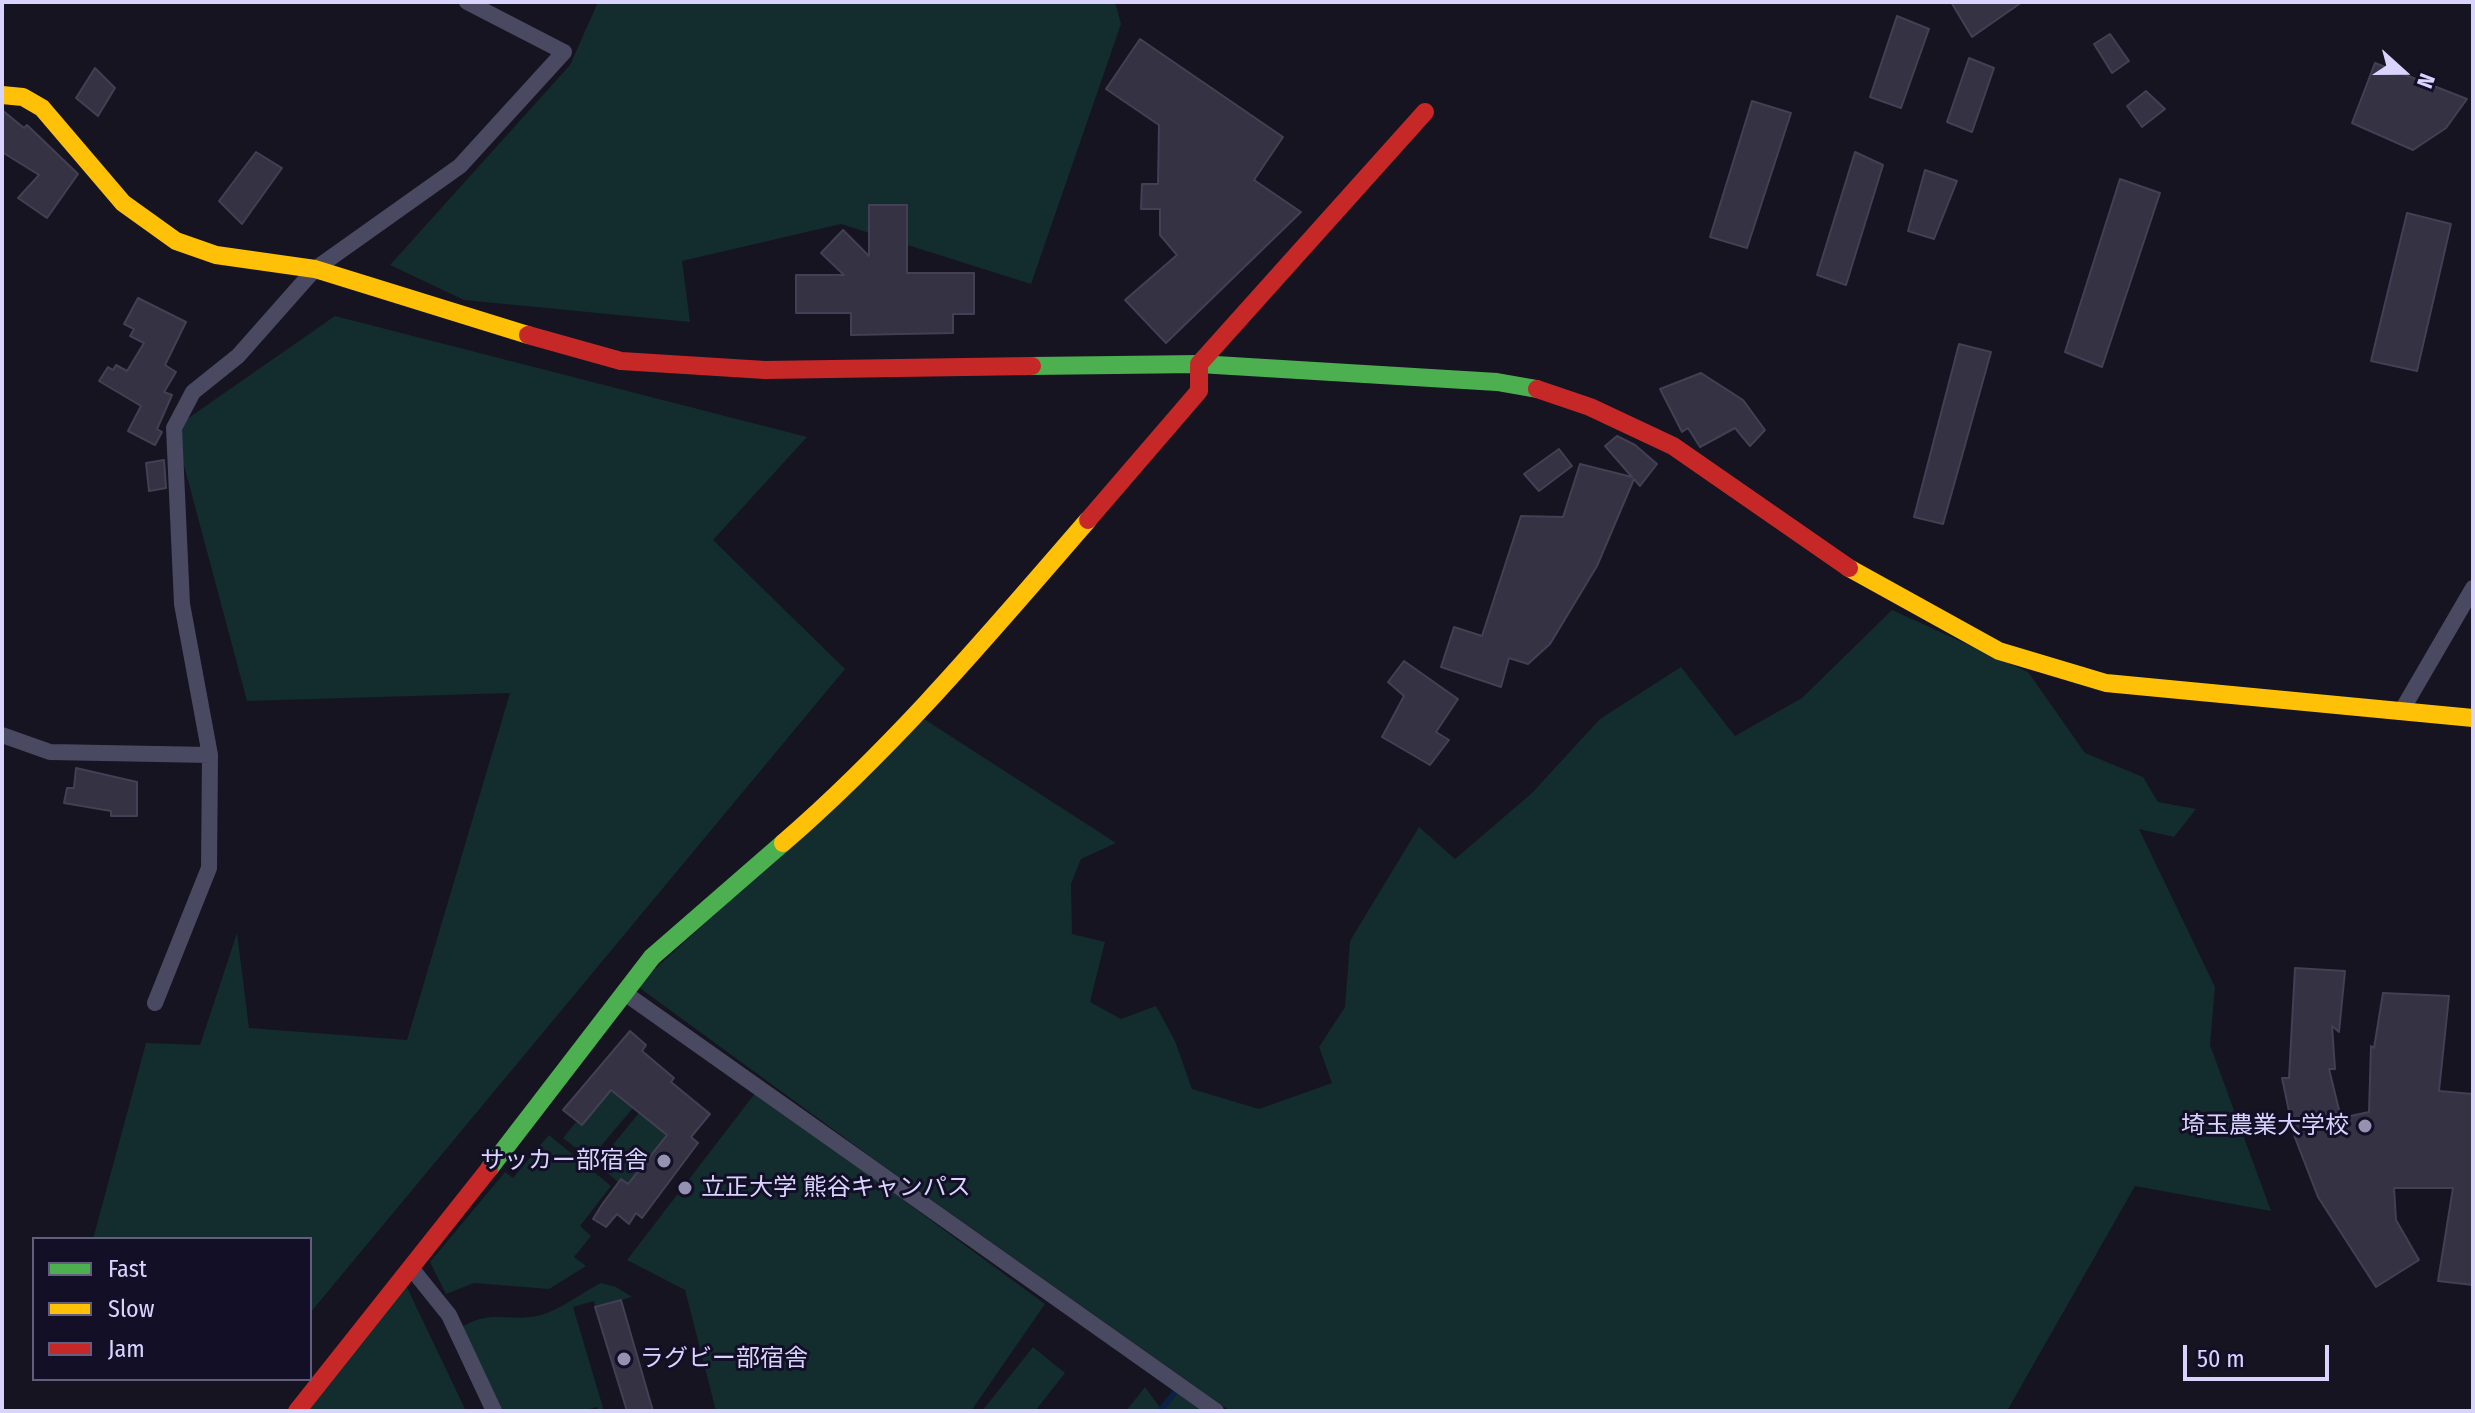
<!DOCTYPE html>
<meta charset="utf-8">
<style>
body{margin:0}
#map{position:relative;width:2475px;height:1413px;overflow:hidden;background:#161421;font-family:"Fira Sans Condensed",sans-serif}
canvas{display:block}
.frame{position:absolute;inset:0;border:4px solid #d9d4ff;pointer-events:none}
.legend{position:absolute;left:32px;top:1237px;width:280px;height:144px;box-sizing:border-box;background:#130f26;border:2px solid #625e7d;margin:0;padding:10px 14px;list-style:none;font-size:24px;color:#d9d4ff}
.legend li{display:flex;align-items:center;gap:16px;height:40px}
.legend b{width:40px;border:2px solid #625e7d}
.north{position:absolute;left:2363px;top:32px;width:80px;height:80px;-webkit-text-stroke:6px #130f26;paint-order:stroke;rotate:111deg;font-size:22px;font-weight:700;line-height:32px;text-align:center;color:#d9d4ff}
.north::after{content:'';display:block;margin:auto;width:28px;height:36px;background:#d9d4ff;clip-path:polygon(50% 0,100% 100%,50% 72%,0 100%)}
.scale{position:absolute;left:2183px;top:1345px;width:146px;height:36px;box-sizing:border-box;border:4px solid #d9d4ff;border-top:0;padding-left:10px;font-size:24px;line-height:28px;white-space:nowrap;color:#d9d4ff;-webkit-text-stroke:6px #130f26;paint-order:stroke}
</style>
<div id="map">
<canvas width="2475" height="1413"></canvas>
<div class="frame"></div>
<ul class="legend">
<li><b style="height:10px;background:#4caf50"></b>Fast</li>
<li><b style="height:10px;background:#ffc107"></b>Slow</li>
<li><b style="height:10px;background:#c62828"></b>Jam</li>
</ul>
<div class="north">N</div>
<div class="scale">50 m</div>
</div>
<script>
const c = document.querySelector('canvas').getContext('2d');
c.lineJoin = 'round';
function paint(path, color) {
  c.fillStyle = color;
  c.fill(path, 'evenodd');
}
function trace(path, color, width, dash) {
  c.strokeStyle = color;
  c.lineWidth = width;
  c.lineCap = dash ? 'butt' : 'round';
  c.setLineDash(dash || []);
  c.stroke(path);
}
function drawText(font, color, halo, rows, align = 'center') {
  c.font = font + ' "Fira Sans Condensed","Noto Sans JP",sans-serif';
  c.lineWidth = 6;
  c.setLineDash([]);
  c.textBaseline = 'middle';
  c.strokeStyle = halo;
  c.fillStyle = color;
  for (const [text, x, y, turn = 0] of rows) {
    c.save();
    c.translate(x, y);
    c.rotate((+turn || 0) * Math.PI / 180);
    c.textAlign = isNaN(turn) ? turn : align;
    if (halo) c.strokeText(text, 0, 0);
    c.fillText(text, 0, 0);
    c.restore();
  }
}
paint(new Path2D(`
 M 598,2 L 1115,2 L 1121,24 L 1031,284 L 841,224 L 682,261 L 690,322 L 464,300 L 390,265 L 570,65 Z
 M 335,316 L 807,437 L 713,540 L 845,669 L 310,1313 L 310,1239 L 93,1239 L 146,1043 L 200,1045 L 237,933 L 249,1028 L 407,1040 L 510,693 L 247,701 L 174,428 Z
 M 1892,610 L 2028,672 L 2085,753 L 2143,777 L 2158,802 L 2196,809 L 2174,837 L 2139,829 L 2215,987 L 2210,1045 L 2271,1211 L 2135,1186 L 2007,1411 L 1230,1411 L 871,1157 L 637,986 L 924,719 L 1116,843 L 1081,859 L 1071,884 L 1072,934 L 1105,942 L 1090,1002 L 1121,1019 L 1156,1006 L 1175,1041 L 1192,1089 L 1259,1109 L 1332,1083 L 1319,1047 L 1345,1007 L 1350,941 L 1419,827 L 1455,859 L 1532,793 L 1600,719 L 1681,667 L 1735,736 L 1802,698 Z
 M 626,1070 L 621,1097 L 633,1108 L 590,1159 L 563,1138 L 577,1121 L 583,1125 Z
 M 756,1092 L 1045,1304 L 971,1411 L 716,1411 L 685,1290 L 627,1260 Z
 M 639,1113 L 648,1120 L 652,1116 L 671,1130 L 628,1184 L 622,1179 L 619,1183 L 597,1164 Z
 M 549,1135 L 611,1186 L 580,1226 L 591,1236 L 574,1257 L 586,1266 L 549,1289 L 474,1283 L 446,1294 L 430,1262 L 505,1172 L 513,1178 Z
 M 402,1277 L 466,1411 L 299,1411 Z
 M 601,1283 L 616,1287 L 632,1297 L 595,1307 L 594,1301 L 573,1307 L 604,1411 L 599,1411 L 597,1407 L 583,1411 L 501,1411 L 462,1327 C 489,1311 502,1320 531,1317 C 556,1314 579,1294 601,1283 Z
 M 1033,1347 L 1065,1373 L 1035,1411 L 982,1411 Z
 M 1145,1387 L 1161,1409 L 1178,1390 L 1209,1411 L 1126,1411 Z`), '#132c2d');
trace(new Path2D(`
 M 1160,1411 L 1180,1386`), '#0d2144', 6);
const building = new Path2D(`
 M 1951,2 L 2022,2 L 1972,37 Z
 M 1897,16 L 1929,29 L 1901,108 L 1870,97 Z
 M 2110,34 L 2129,61 L 2112,73 L 2094,44 Z
 M 1140,39 L 1283,137 L 1254,180 L 1301,212 L 1166,343 L 1125,300 L 1177,255 L 1160,235 L 1160,209 L 1141,209 L 1142,184 L 1158,184 L 1159,125 L 1106,89 Z
 M 1969,58 L 1994,68 L 1972,132 L 1947,122 Z
 M 2375,63 L 2467,99 L 2446,128 L 2413,150 L 2352,123 Z
 M 95,68 L 115,88 L 98,116 L 76,98 Z
 M 2146,91 L 2165,109 L 2142,127 L 2127,106 Z
 M 1752,101 L 1791,113 L 1747,248 L 1710,237 Z
 M 2,110 L 24,128 L 27,125 L 78,174 L 47,218 L 18,198 L 39,175 L 2,152 Z
 M 256,152 L 282,168 L 242,224 L 219,201 Z
 M 1855,152 L 1883,165 L 1846,285 L 1817,275 Z
 M 1925,170 L 1957,181 L 1934,239 L 1908,231 Z
 M 2120,179 L 2160,193 L 2102,367 L 2065,352 Z
 M 869,205 L 907,205 L 907,273 L 974,273 L 974,314 L 953,314 L 953,333 L 851,335 L 851,313 L 796,313 L 796,275 L 844,275 L 821,253 L 843,230 L 869,256 Z
 M 2407,213 L 2451,224 L 2417,371 L 2371,361 Z
 M 138,298 L 186,322 L 165,365 L 176,372 L 164,392 L 172,395 L 157,429 L 162,432 L 155,445 L 128,431 L 141,406 L 99,381 L 108,367 L 113,370 L 116,365 L 127,371 L 144,343 L 130,336 L 134,329 L 124,324 Z
 M 1959,344 L 1991,352 L 1943,524 L 1914,517 Z
 M 1701,373 L 1743,400 L 1765,430 L 1750,446 L 1735,428 L 1700,447 L 1688,428 L 1682,432 L 1660,389 Z
 M 1617,436 L 1635,445 L 1657,464 L 1640,486 L 1634,479 L 1597,566 L 1550,644 L 1528,664 L 1509,658 L 1501,687 L 1441,667 L 1454,627 L 1482,636 L 1521,516 L 1563,517 L 1580,464 L 1632,477 L 1605,446 Z
 M 1559,449 L 1572,466 L 1539,491 L 1524,474 Z
 M 164,460 L 166,488 L 149,491 L 146,463 Z
 M 1404,661 L 1458,699 L 1436,732 L 1449,740 L 1430,765 L 1382,737 L 1404,696 L 1388,682 Z
 M 76,768 L 137,782 L 137,816 L 111,816 L 111,811 L 64,803 L 67,788 L 74,788 Z
 M 2295,968 L 2345,971 L 2339,1032 L 2332,1026 L 2335,1069 L 2329,1069 L 2341,1118 L 2369,1112 L 2371,1046 L 2374,1048 L 2383,993 L 2449,996 L 2439,1091 L 2473,1094 L 2473,1285 L 2438,1281 L 2453,1188 L 2394,1188 L 2396,1220 L 2419,1260 L 2376,1287 L 2318,1197 L 2294,1135 L 2282,1078 L 2289,1078 Z
 M 630,1031 L 646,1045 L 642,1051 L 674,1078 L 671,1082 L 710,1114 L 691,1137 L 698,1143 L 642,1218 L 636,1213 L 629,1224 L 617,1214 L 606,1227 L 593,1219 L 603,1203 L 621,1179 L 628,1184 L 667,1135 L 611,1090 L 582,1125 L 563,1110 Z
 M 621,1300 L 653,1411 L 627,1411 L 595,1307 Z`);
paint(building, '#343243');
trace(building, '#433f54', 2);
trace(new Path2D(`
 M 2402,710 L 2473,588
 M 2,735 L 50,752 L 210,755
 M 626,994 L 1216,1411
 M 155,1003 L 209,868 L 210,755 L 182,604 L 174,428 L 193,392 L 238,356 L 315,269 L 460,166 L 564,52 L 467,2
 M 412,1269 L 449,1315 L 494,1411`), '#4a4962', 16);
trace(new Path2D(`
 M 1032,366 L 1199,364 L 1497,382 L 1537,389
 M 489,1169 L 652,957 L 783,843`), '#4caf50', 18);
trace(new Path2D(`
 M 2,95 L 23,97 L 42,108 L 123,203 L 176,241 L 216,255 L 315,269 L 528,335
 M 1849,568 L 1999,651 L 2106,683 L 2473,718
 M 783,843 C 896,745 990,633 1088,520`), '#ffc107', 18);
trace(new Path2D(`
 M 528,335 L 621,361 L 765,370 L 1032,366
 M 1537,389 L 1590,407 L 1673,446 L 1849,568
 M 1088,520 L 1199,391 L 1199,364 L 1425,112
 M 297,1411 L 489,1169`), '#c62828', 18);
for (const [x, y, r, color] of [
 [2365,1126,8,"#9591b1"],
 [664,1161,8,"#9591b1"],
 [685,1188,8,"#9591b1"],
 [624,1359,8,"#9591b1"]
]) {
  const dot = new Path2D();
  dot.arc(x, y, r, 0, 2 * Math.PI);
  c.fillStyle = color;
  c.fill(dot);
  trace(dot, '#130f26', 3);
}
drawText('24px', '#d9d4ff', '#130f26', [
 ["埼玉農業大学校",2349,1126],
 ["サッカー部宿舎",648,1161],
 ["立正大学 熊谷キャンパス",701,1188,"left"],
 ["ラグビー部宿舎",640,1359,"left"]
], 'right');
</script>
